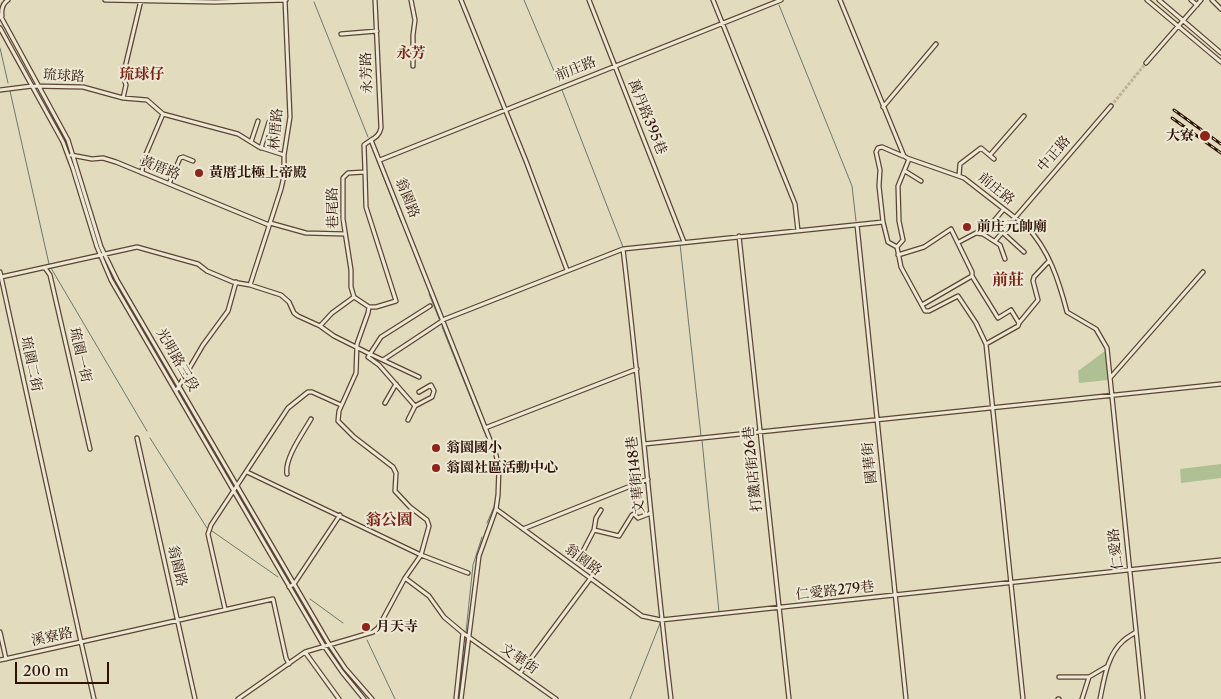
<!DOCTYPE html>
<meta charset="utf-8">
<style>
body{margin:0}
#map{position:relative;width:1221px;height:699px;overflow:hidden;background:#e3dbbd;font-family:"Libre Caslon Text",serif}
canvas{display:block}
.scale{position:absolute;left:15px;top:662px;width:94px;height:22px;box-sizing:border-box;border:2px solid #2e1305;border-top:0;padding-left:6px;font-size:15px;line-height:18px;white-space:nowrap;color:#2e1305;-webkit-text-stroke:4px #ede8d4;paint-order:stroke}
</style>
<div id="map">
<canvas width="1221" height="699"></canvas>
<div class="scale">200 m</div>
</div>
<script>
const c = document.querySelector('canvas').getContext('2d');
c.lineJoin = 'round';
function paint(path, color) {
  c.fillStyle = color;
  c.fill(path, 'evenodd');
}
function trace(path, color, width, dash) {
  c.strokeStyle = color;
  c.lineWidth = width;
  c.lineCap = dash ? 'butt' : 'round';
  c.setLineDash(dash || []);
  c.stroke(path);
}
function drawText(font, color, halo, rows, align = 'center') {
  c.font = font + ' "Libre Caslon Text","Noto Serif TC",serif';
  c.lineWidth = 4;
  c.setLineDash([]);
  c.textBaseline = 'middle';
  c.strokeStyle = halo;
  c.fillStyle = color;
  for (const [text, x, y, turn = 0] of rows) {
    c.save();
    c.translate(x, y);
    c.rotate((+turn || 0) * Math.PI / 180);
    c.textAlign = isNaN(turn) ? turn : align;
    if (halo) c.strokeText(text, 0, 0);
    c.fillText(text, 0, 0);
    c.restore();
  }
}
paint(new Path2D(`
 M 1105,351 L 1108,380 L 1079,383 L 1078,371 Z
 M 1221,464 L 1221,478 L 1181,483 L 1180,469 Z`), '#afc194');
trace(new Path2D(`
 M 524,0 L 559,83
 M 314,2 L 368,137
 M 779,5 L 852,186 L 856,221
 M 0,48 L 8,83
 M 562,90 L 623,247
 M 10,91 L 49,264
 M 370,143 L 401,222
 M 680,244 L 701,436
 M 51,268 L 147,431
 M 429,294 L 440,321
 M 442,327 L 495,458
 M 150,438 L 207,528
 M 702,440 L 719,612
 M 487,523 L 496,502
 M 212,531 L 278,577
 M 310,599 L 343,623
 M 466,632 L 473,565 L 482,537
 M 367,640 L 395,699
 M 459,699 L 466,638
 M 630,699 L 661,621`), '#6c786d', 1);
trace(new Path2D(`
 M 1111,106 L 1146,63`), '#bfb398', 3, [3, 1.5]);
const minor = new Path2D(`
 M 105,0 L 215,2 L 286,0
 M 411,0 L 415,20 L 413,35 L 413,66
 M 461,0 L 526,161 L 567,270
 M 589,0 L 684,242
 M 713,0 L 795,204 L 798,231
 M 840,0 L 904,156 L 907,158 L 964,178 L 1027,227 C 1049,250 1059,281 1067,312 L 1096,329 L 1107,348 L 1143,699
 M 1147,0 L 1221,62
 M 1159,0 L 1221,53
 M 1191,0 L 1197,5
 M 1212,0 L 1221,9
 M 0,15 L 68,140 L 101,247 L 117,280 L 329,644 L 345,668 L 372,699
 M 2,16 C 1,9 2,4 8,0
 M 0,28 L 63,142 L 73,169 L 97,247 L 111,280 L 324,646 L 342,672 L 364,699
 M 341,34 L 377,31
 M 1146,63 L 1201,0
 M 0,90 L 32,86 L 83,87 L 123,98 L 147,100 L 163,114
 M 123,98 L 126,85 L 123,76 L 141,0
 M 883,107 L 936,44
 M 163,114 L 238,134 L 259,147 L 284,155
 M 371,140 L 496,455 L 499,468 L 498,495 L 496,509 L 479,556 L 461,699
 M 251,142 L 258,121
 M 261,148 L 269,122
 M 71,155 L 92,159 L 103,158 L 116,162 L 269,225
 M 990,155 L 1024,116
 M 380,160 L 781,0
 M 905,171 L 921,181
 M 365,172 L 366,207 L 396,301 L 376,307 L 369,307
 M 142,173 L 143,161 L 163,114
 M 959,176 L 960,164 L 981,148 L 994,159
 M 169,184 L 180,158 L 183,157 L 193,161
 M 883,222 L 888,242 L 897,247 L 901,267 L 925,311 L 929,311 L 958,296 L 976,323 L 986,344 L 1023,699
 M 270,223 L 306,233 L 345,234
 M 857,225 L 906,699
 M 1002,232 L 1024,252
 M 983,234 L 1003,210
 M 739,236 L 789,699
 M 995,241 L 1111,106
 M 959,242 L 976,233 L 983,234 L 1000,245 L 1005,259
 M 897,247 L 903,240 L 899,221 L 898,186 L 909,159
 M 623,249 C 641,399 653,549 671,699
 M 898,255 L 924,247 L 951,229 L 972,272 L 972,276 L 998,318 L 1011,310 L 1019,323
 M 45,268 L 50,275 L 90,449
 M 0,272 L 81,642 L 273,599 L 286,658 L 289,664
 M 1,277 L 137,247 L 198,264 L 207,271 L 233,282 L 250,285 L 281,295 L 289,302 L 294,313 L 298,316 L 320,326 L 334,336 L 370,354 L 368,357 L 379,365 L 415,406
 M 250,285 L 281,189 L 284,176 L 284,155 L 290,117 L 285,0
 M 354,297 L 351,287 L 351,270 L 343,219 L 343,178 L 348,173 L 365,172 L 364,145 C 371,139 379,138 381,128 L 375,0
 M 922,305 L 972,276
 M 320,326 L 332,313 L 354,297
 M 986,344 L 1018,326 L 1019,323 L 1038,300 L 1033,281 L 1034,277 L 1049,261
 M 383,360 L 445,319 L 623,249 L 883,222 L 879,186 L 880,170 L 876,152 L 878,148 L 882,147 L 903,156
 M 419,377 L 370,354 L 381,337 L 430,306
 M 1110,378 L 1203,272
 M 176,391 L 203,345 L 228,311 L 236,282
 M 385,403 L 396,384
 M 408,420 L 415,406 L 432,397 L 434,391 L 431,385 L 419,392
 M 485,428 L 637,369
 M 137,438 L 195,699
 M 644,444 L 1221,384
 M 247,472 L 421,555 L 468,573
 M 287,474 C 284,459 303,433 311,419
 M 496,509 L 642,616 L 661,620 L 1221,560
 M 523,529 L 648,479
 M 594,530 L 596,518 L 601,510
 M 405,578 L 429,596 L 444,617 L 463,633 L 556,699
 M 289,587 L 294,584 L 340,515
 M 225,609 L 208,534 L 211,525 L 288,408 L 308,392 L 312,392 L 341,405
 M 0,632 L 6,659
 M 305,652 L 339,699
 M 0,660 L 81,642 L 94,699
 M 520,673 L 590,579 L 594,572 L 582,553 L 594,530 L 619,536 L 632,515 L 634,514 L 638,518 L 651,513
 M 1059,677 L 1089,677 L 1106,667
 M 238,699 L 305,652 L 373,632 L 378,628 L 405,578 L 421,555 L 429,526 L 427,520 L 410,507 L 395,491 L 396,473 L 393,467 L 354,437 L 338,421 L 339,411 L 356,373 L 357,344 L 368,313 L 369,307 L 354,297
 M 456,699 L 463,633
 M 1058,699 L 1059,699
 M 1082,699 L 1089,677
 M 1100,699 C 1104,680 1107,655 1123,641 C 1127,637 1132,635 1136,632`);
trace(minor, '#5b4533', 5.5);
trace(minor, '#ede8d4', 3);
const rail = new Path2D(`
 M 1174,110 L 1221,144
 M 1172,118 L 1221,153`);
trace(rail, '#2e1305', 3);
trace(rail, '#ede8d4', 1, [4]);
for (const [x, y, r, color] of [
 [1205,136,6,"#8f2418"],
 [199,173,5,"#8f2418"],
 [967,227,5,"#8f2418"],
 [436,448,5,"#8f2418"],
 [436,468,5,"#8f2418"],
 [366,627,5,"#8f2418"]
]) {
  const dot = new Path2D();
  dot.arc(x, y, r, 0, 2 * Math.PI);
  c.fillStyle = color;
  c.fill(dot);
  trace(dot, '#ede8d4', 2);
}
drawText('14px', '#2e1305', '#ede8d4', [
 ["前庄路",576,69,-22],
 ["永芳路",367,73,-92],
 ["琉球路",64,76,3],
 ["萬丹路395巷",647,117,68],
 ["林厝路",276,129,-85],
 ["中正路",1054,154,-49],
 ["黃厝路",160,168,22],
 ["前庄路",996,189,39],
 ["翁園路",407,198,68],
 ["巷尾路",333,208,-91],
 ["琉園一街",80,355,77],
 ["光明路三段",177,360,60],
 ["琉園二街",31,364,78],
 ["國華街",870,463,-96],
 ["打鐵店街26巷",753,469,-96],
 ["文華街148巷",636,475,-96],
 ["仁愛路",1116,549,-97],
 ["翁園路",583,560,37],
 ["翁園路",177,566,77],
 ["仁愛路279巷",835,591,-6],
 ["溪寮路",52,637,-12],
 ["文華街",519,659,35]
]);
drawText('bold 14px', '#2e1305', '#ede8d4', [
 ["大寮",1194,136,"right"],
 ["黃厝北極上帝殿",209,173],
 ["前庄元帥廟",977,227],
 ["翁園國小",446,448],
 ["翁園社區活動中心",446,468],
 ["月天寺",376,627]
], 'left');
drawText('bold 15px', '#7a1f14', '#ede8d4', [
 ["永芳",411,54],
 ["琉球仔",142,75]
]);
drawText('bold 16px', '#7a1f14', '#ede8d4', [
 ["前莊",1008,280],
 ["翁公園",389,520]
]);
</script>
